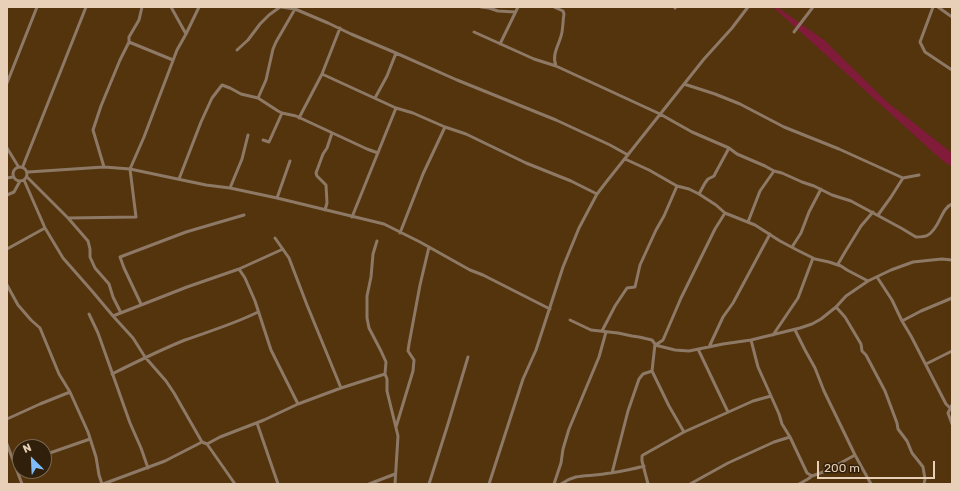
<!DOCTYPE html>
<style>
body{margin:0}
#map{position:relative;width:959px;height:491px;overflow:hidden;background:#53340d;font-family:Rubik,sans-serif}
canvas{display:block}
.frame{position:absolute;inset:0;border:8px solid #e8d0b8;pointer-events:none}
.north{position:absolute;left:12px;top:439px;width:40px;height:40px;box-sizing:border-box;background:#301f0a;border:1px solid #7a6650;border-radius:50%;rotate:336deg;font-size:11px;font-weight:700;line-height:16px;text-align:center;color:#e8d0b8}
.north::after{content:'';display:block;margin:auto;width:14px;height:18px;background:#7ebdf9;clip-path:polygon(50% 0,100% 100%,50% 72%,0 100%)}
.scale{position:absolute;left:817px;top:461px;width:118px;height:18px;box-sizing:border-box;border:2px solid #e8d0b8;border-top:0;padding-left:5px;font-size:12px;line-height:14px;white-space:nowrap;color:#e8d0b8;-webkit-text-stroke:3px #301f0a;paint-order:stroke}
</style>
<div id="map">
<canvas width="959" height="491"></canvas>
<div class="frame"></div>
<div class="north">N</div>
<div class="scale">200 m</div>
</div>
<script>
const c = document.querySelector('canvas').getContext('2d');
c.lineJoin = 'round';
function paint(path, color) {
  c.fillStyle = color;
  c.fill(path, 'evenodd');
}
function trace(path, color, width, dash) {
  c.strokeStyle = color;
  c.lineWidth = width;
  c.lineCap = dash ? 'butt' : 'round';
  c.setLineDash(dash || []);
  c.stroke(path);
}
paint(new Path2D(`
 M 773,7 L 777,7 L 824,40 L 887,102 L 952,153 L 952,166 L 944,162 Z`), '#801c3a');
trace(new Path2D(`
 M 171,7 L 186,34
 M 281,7 L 295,9 L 328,23 L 351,34 L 396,53 L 457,80 L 556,120 L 610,145 L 628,155
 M 481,7 L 489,8 L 498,11 L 515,12
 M 554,7 L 563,11 L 564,14 C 563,20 563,26 562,32 C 560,44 551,54 556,66
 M 933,7 L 920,42 L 925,52 L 952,70
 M 938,7 L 952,17
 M 675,8 L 676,7
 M 474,32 L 534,59 L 556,66 L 660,114 L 692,132 L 729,148 L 716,172 L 714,176 L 708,179 L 705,183 L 699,194
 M 794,32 L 813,7
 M 129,42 L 173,60
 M 500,44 L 518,7
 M 237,50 L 248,40 L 260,24 L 269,15 L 280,7
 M 322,74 L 396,108 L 352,217
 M 7,83 L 37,7
 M 684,84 L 715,94 L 740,104 L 784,127 L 839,149 L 903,178
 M 258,98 L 266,80 L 273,49 L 276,42 L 295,9
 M 375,98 L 387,76 L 396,53
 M 396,108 L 413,113 L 445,127 L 466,134 L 526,163 L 571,181 L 597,194
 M 299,118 L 322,74 L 340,28
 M 263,140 L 269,142 L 282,113
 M 7,148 L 18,166
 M 729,148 L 737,154 L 765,166 L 774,171 L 782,173 L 802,182 L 814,186 L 832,195 L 851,201 L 901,228 L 916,237 C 920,237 925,237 928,235 C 940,228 941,208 952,204
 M 625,159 L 649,170 L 677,186 L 689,189 L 699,194 L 716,205 L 725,213 L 755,225 L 780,241 L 797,250 L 815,259 L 829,262 L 841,266 L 847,270 L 868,281
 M 23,166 L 86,7
 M13 174a7 7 0 1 1 14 0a7 7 0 1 1-14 0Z
 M 104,167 L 93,130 L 101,106 L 120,60 L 129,42 L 129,37 L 139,20 L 142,7
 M 28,172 L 104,167 L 130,169 L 206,185 L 230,188 L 277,198 L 384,224 L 420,242 L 470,270 L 483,275 L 550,309
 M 27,177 L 68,218
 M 7,178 L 13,177
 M 179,179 L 201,122 L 212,98 L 222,85 L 230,88 L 241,94 L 258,98 L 278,111 L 282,113 L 296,116 L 367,149 L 378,153
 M 24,180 L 45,228 L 63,258 L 92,291 L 113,316 L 133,338 L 145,357 L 166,381 L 174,393 L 202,442 L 207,444 L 235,484
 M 230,188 L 242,159 L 248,135
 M 7,195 L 14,192 L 20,181
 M 277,198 L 290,161
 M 325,210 L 327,203 L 326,185 L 317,176 L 316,173 L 323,154 L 327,148 L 332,133
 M 878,215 L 891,197 L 903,178 L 919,175
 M 748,222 L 760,191 L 774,171
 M 400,233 L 423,174 L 445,127
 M 275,238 L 289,258 L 307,305 L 341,388
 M 377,241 L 373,254 L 371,277 L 367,296 L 367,318 L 369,328 L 381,351 L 386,362 L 385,374 L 387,379 L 387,391 L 398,436 L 395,484
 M 792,247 L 801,233 L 809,212 L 821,189
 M 7,249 L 45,228
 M 838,264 L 845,252 L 861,226 L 873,212
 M 239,269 L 283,249
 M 877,277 L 892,300 L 902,321 L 911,336 L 946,404 L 950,408
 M 7,285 L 18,305 L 31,320 L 40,328 L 59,374 L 70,392 L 88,432 L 96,457 L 99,475 L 102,484
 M 141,304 L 124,268 L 120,257 L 186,232 L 244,215
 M 836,307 L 845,317 L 861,344 L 862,351 L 866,355 L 885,391 L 897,423 L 898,429 L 907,441 L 912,453 L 920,463 L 923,467 L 925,479 L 924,484
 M 121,313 L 113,297 L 109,284 L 95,268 L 90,257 L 90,249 L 88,241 L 68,218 L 136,217 L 130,169 L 144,137 L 177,50 L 186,34 L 199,7
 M 89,314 L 98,333 L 130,423 L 141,448 L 148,468
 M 113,316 L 187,287 L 239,269 L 245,278 L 255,301 L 271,350 L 298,404
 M 570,320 L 591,330 L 618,333 L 632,336 L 639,337 L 652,340 L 655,344 L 657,344 L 663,340 L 681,298 L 715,229 L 725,213
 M 902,321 L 921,311 L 952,298
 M 795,330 L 805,350 L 815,368 L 824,391 L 855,455 L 826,471 L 812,476 L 808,479 L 799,484
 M 602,331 L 615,306 L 627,288 L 635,287 L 640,265 L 656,230 L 664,216 L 677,186
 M 773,335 L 798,298 L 813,258
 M 751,340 L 758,367 L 771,396
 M 655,344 L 652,371 L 669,406 L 684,432
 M 655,345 L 675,350 L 689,351 L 723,344 L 751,340 L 800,328 L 812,324 L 821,319 L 836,307 L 846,296 L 868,281 L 891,270 L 913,262 L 932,260 L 942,259 L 952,260
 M 709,347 L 723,317 L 733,303 L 770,234
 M 698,349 L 728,412
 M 926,364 L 952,351
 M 112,374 C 136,362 160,350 185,340 C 210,331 234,324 258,312
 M 952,405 L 948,413 L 952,424
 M 7,419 L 40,404 L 70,392
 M 257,423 L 278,484
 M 396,427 L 413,371 L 414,360 L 408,351 L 409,344 L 420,285 L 429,247
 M 7,444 L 22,484
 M 207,444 L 220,437 L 264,420 L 298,404 L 341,388 L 385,374
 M 44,455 L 90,439
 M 855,455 L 871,484
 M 612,473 L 628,411 L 639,379 L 643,374 L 652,371
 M 103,484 L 165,461 L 202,442
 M 369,484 L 395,474
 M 429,484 L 448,424 L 468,357
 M 489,484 L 523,379 L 536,350 L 563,267 L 579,228 L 597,194 L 607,181 L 704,59 L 732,28 L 748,7
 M 554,484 L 561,463 L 563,449 L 569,429 L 599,357 L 606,332
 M 561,484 C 577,473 586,477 604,474 C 617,472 631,470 644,466
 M 648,484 L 642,461 L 642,456 L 643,455 L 684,432 L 753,401 L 771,396 L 779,414 L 782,424 L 790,437 L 807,473 L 812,476
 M 690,484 L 728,463 L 774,442 L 790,437`), '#8d7965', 3);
</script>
